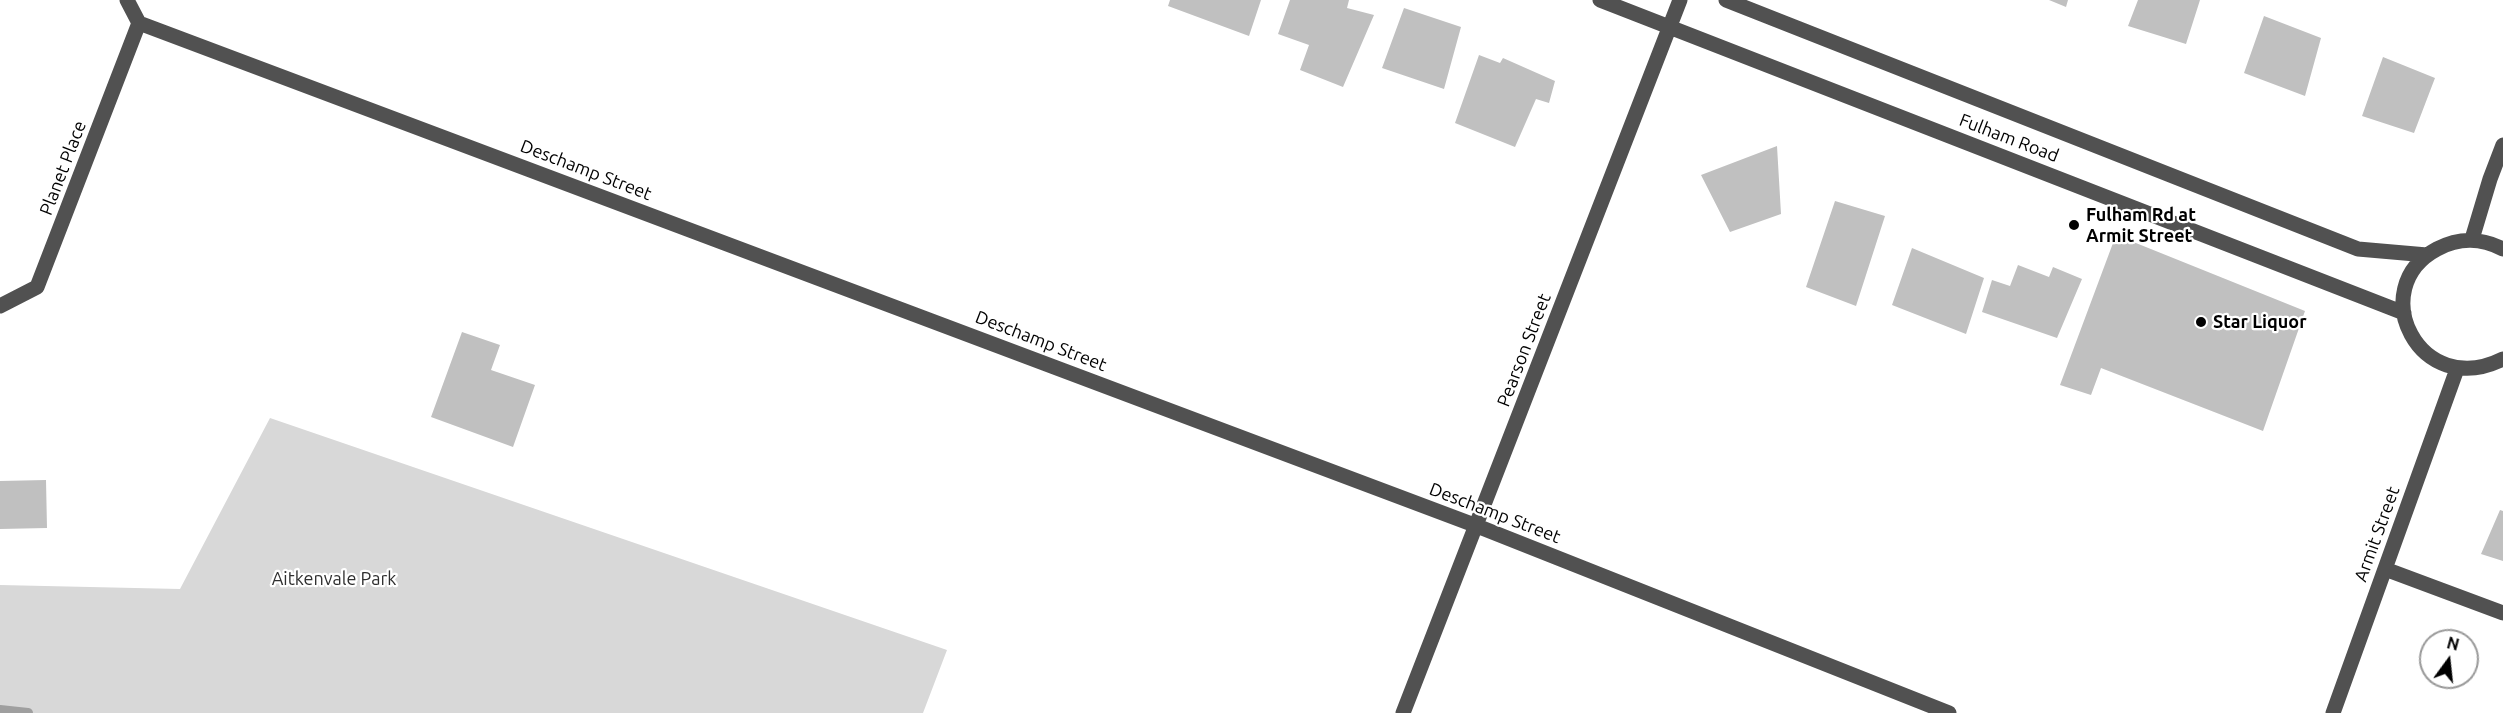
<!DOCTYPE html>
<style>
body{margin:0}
#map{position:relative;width:2503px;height:713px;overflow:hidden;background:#fff;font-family:Ubuntu,sans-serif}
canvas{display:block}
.north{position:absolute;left:2419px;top:629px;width:60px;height:60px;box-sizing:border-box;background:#fff;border:2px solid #999;border-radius:50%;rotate:15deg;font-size:16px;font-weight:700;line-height:24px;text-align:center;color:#000}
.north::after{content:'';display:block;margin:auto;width:21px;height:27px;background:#000;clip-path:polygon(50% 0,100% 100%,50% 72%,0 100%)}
</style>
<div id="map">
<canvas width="2503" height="713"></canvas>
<div class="north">N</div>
</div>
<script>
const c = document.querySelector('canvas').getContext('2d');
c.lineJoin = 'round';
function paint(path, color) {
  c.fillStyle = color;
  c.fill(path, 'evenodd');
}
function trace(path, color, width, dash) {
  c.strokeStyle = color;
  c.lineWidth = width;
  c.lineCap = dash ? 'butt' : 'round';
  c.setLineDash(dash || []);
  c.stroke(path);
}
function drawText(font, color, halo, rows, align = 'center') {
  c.font = font + ' Ubuntu,sans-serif';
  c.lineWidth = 4.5;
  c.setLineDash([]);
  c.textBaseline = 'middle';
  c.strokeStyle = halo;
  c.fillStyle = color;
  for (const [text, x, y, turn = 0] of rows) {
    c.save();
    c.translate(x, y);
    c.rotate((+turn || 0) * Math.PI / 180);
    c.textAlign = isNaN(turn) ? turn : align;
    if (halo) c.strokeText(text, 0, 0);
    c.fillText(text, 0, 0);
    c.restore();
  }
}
paint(new Path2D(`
 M 270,418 L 947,650 L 923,713 L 0,713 L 0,585 L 180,589 Z`), '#d8d8d8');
trace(new Path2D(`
 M 0,710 L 28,713`), '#9f9f9f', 10);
paint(new Path2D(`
 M 1170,0 L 1261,0 L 1249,36 L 1168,6 Z
 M 1290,0 L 1349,0 L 1347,8 L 1374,15 L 1343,87 L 1300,70 L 1309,45 L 1278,34 Z
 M 2049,0 L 2068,0 L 2066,7 Z
 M 2138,0 L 2200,0 L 2186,44 L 2128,26 Z
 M 1404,8 L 1461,27 L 1444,89 L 1382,68 Z
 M 2264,16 L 2321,38 L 2305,96 L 2244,73 Z
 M 1479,55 L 1500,63 L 1503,58 L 1555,81 L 1549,103 L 1536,99 L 1515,147 L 1455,123 Z
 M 2383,57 L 2435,78 L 2414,133 L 2362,116 Z
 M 1777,146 L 1781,214 L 1730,232 L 1701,175 Z
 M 1835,201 L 1885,216 L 1856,306 L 1806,287 Z
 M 2116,235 L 2305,311 L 2263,431 L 2101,368 L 2091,395 L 2060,385 Z
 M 1912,248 L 1984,278 L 1966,334 L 1892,305 Z
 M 2018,265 L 2049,277 L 2053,267 L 2082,279 L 2057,338 L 1982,312 L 1992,280 L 2010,286 Z
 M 462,332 L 500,345 L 491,370 L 535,385 L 513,447 L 431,417 Z
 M 46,480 L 47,528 L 0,529 L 0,481 Z
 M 2500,510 L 2503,511 L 2503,561 L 2481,554 Z`), '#c0c0c0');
trace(new Path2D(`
 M 127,0 L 139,23 L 1477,526 L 1949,713
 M 1600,0 L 2404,313
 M 1726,0 L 2358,249 L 2427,255
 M 2472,239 L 2490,179 L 2503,145
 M 2503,249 C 2481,238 2460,237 2437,249 C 2364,288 2419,401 2503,359
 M 0,306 L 37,287 L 139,23
 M 2385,569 L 2503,613
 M 1403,713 L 1680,0
 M 2333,713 L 2457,369`), '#515151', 15);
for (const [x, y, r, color] of [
 [2074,225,6,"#000"],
 [2201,322,6,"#000"]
]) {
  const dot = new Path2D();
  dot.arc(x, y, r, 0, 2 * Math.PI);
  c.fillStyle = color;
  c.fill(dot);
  trace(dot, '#fff', 2);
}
drawText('18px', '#000', '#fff', [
 ["Fulham Road",2009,138,21],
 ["Planet Place",63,168,-69],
 ["Deschamp Street",586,170,21],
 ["Deschamp Street",1041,341,21],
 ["Pearson Street",1524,350,-69],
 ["Deschamp Street",1495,513,21],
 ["Armit Street",2377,534,-70]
]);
drawText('bold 18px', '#000', '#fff', [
 ["Fulham Rd at",2086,215],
 ["Armit Street",2086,236],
 ["Star Liquor",2213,322]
], 'left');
drawText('18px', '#2f2f2f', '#fff', [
 ["Aitkenvale Park",334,579]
]);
</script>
